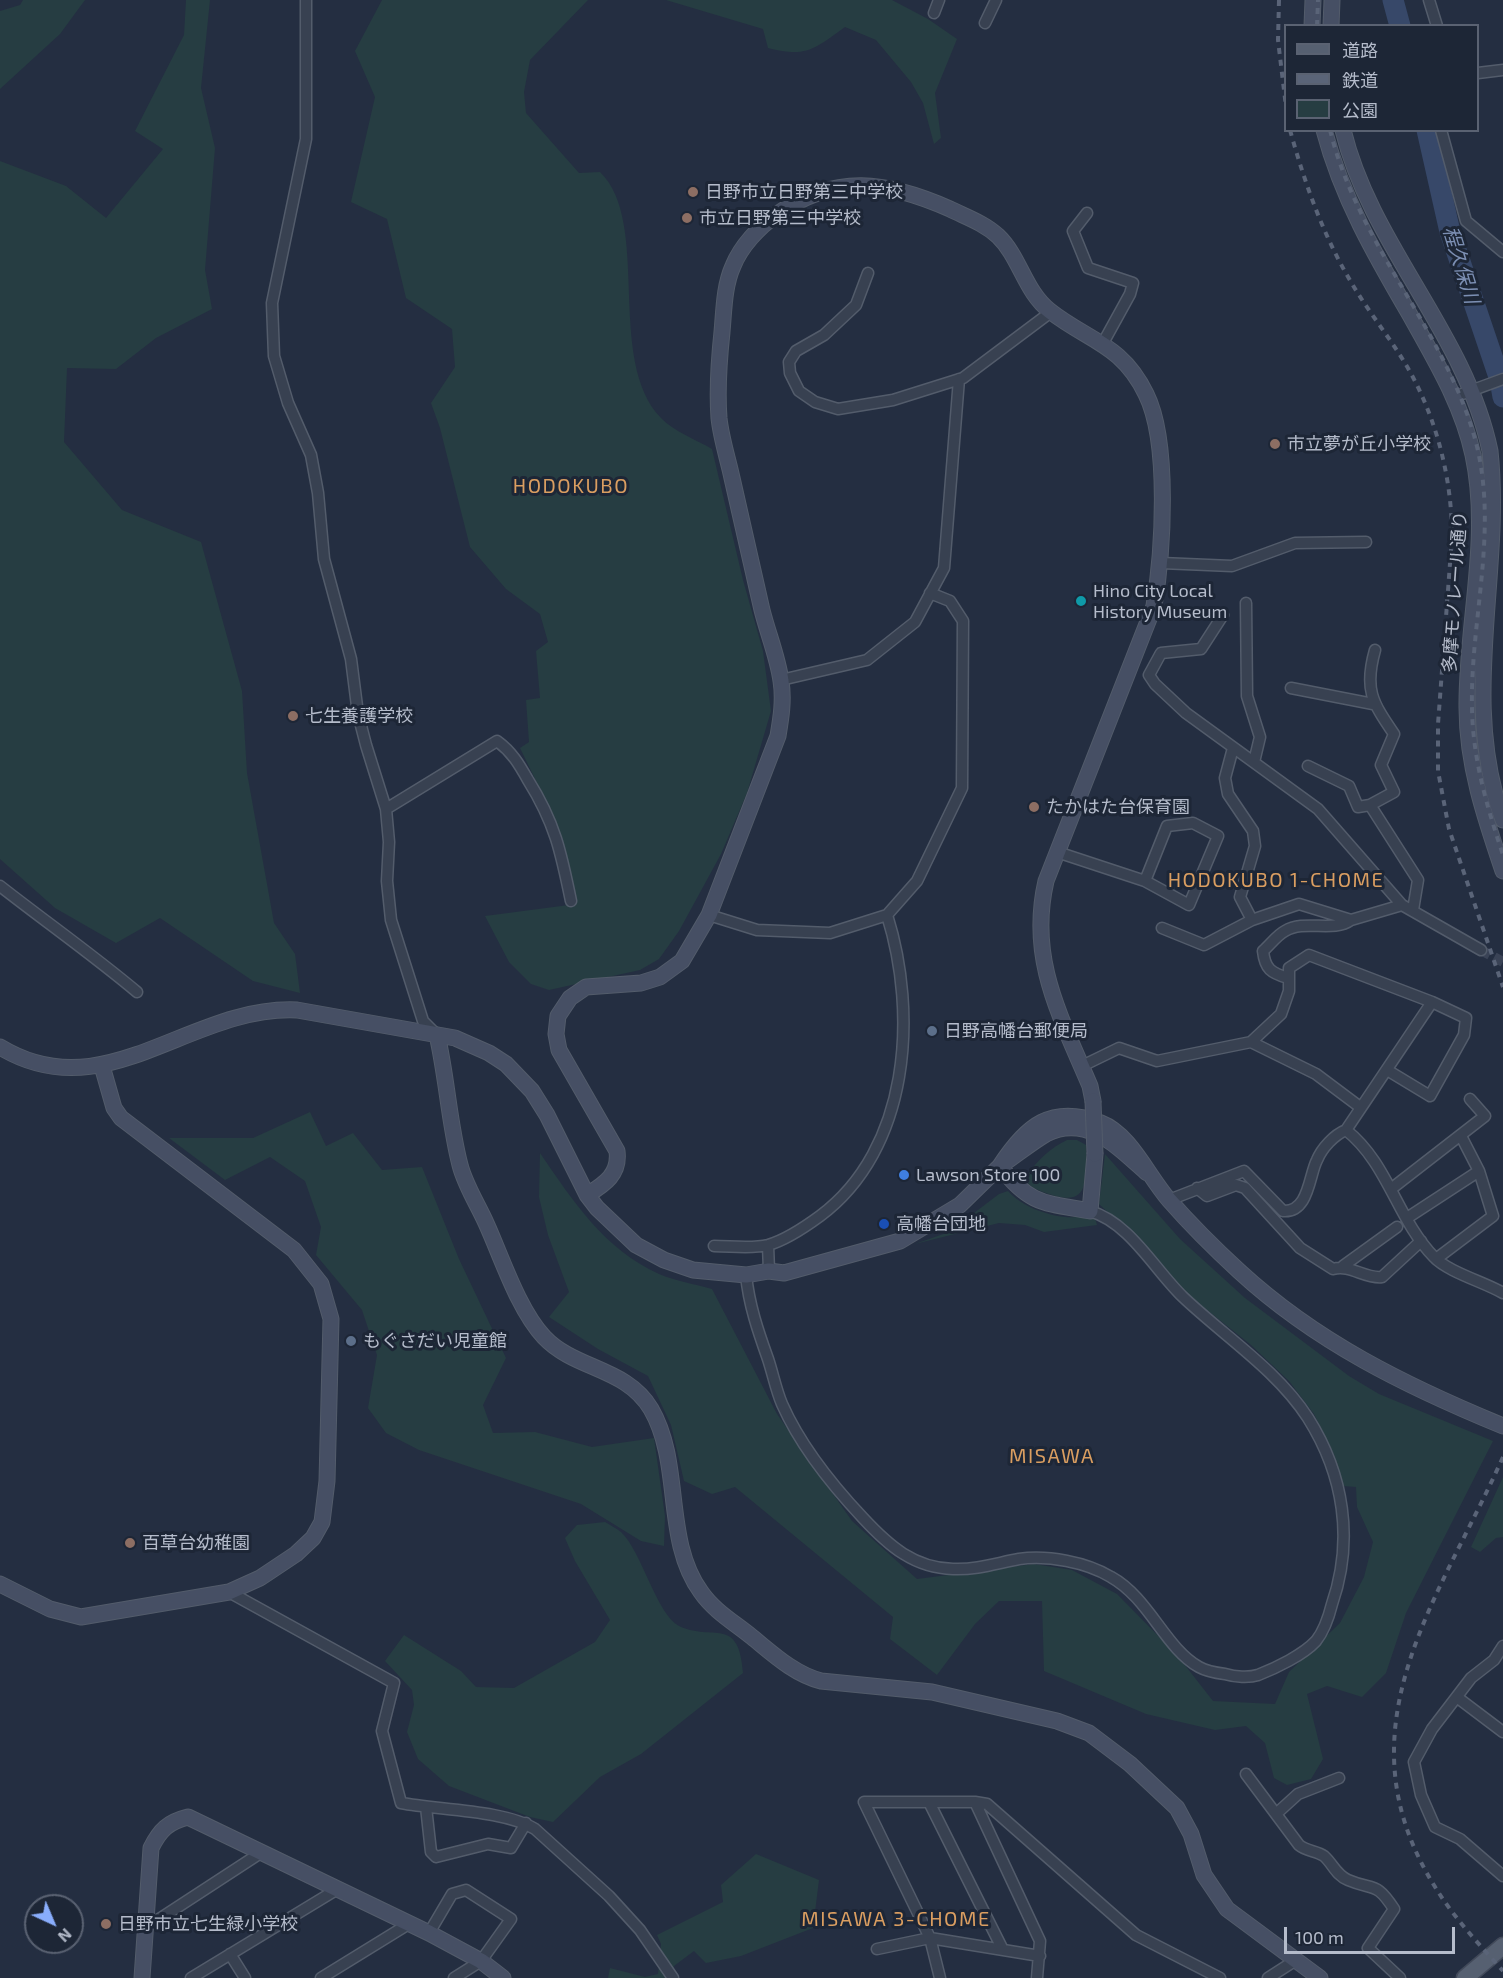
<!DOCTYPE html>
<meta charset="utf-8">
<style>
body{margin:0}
#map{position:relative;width:1503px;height:1978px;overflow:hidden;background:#242e41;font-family:"Exo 2","Noto Sans JP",sans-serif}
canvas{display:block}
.legend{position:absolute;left:1284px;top:24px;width:195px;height:108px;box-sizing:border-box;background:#1d2636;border:2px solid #5a6272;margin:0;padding:8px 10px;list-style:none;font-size:18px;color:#b5bccb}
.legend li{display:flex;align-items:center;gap:12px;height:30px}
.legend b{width:30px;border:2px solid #5a6272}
.north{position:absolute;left:24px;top:1894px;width:60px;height:60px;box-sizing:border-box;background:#1d2636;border:2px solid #5a6272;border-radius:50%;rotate:136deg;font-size:16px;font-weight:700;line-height:24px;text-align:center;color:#b5bccb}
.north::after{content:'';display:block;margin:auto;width:21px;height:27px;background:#89adfc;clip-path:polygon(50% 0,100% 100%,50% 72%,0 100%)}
.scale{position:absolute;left:1284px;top:1927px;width:171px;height:27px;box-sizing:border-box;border:3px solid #b5bccb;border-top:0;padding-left:8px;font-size:18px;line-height:21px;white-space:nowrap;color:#b5bccb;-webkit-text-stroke:4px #1d2636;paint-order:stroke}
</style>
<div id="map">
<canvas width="1503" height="1978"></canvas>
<ul class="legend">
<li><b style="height:8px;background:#566071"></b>道路</li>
<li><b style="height:8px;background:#5a6478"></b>鉄道</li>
<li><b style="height:16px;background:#263d42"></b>公園</li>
</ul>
<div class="north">N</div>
<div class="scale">100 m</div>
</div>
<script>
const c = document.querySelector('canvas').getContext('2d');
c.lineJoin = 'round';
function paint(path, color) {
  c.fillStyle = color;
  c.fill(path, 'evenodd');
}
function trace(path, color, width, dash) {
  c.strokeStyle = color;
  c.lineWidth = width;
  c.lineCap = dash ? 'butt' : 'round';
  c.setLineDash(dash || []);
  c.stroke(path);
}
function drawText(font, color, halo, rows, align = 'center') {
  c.font = font + ' "Exo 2","Noto Sans JP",sans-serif';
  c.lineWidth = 6;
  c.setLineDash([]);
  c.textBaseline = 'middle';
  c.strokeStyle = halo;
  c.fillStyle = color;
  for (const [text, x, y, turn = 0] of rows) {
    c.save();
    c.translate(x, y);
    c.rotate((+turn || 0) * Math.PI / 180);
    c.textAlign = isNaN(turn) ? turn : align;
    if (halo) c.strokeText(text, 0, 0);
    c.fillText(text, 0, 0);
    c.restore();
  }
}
paint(new Path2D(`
 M 23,0 L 85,0 L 60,34 L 0,89 L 0,11 L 20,5 Z
 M 186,0 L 210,0 L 201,88 L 215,148 L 205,270 L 212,309 L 156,338 L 116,369 L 67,368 L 64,442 L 122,510 L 201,542 L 242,691 L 247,773 L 274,923 L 295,954 L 300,993 L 253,981 L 160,918 L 116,943 L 55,908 L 0,859 L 0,161 L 66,186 L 106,218 L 163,149 L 135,131 L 184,35 Z
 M 382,0 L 588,0 L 530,60 L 524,92 L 526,113 L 579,173 L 600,172 C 652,222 605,360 661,418 C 673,431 697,440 712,449 L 743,580 L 763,651 L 771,711 L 747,793 L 721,854 L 679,931 L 659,959 L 640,970 L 549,990 L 531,984 L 509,962 L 485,916 L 569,905 L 554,818 L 520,748 L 529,742 L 526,700 L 540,698 L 536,651 L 548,642 L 540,614 L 506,589 L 470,547 L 440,428 L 431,403 L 455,367 L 452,329 L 406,298 L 387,219 L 351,202 L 375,97 L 355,51 Z
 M 666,0 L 892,0 L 928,19 L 957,39 L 935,93 L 941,138 L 934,144 L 923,103 L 911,82 L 876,40 L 845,27 C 814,49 807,58 768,48 L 763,29 Z
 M 310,1112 L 326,1146 L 353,1133 L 382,1170 L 422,1167 L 459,1259 L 506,1358 L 483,1405 L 493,1433 L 535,1432 L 592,1447 L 654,1438 L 665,1516 L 664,1546 L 641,1541 L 581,1504 L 419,1450 L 386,1433 L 368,1408 L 377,1355 L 362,1310 L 316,1255 L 321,1227 L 305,1181 L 270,1157 L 225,1180 L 169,1138 L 253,1138 Z
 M 1067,1140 L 1077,1140 L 1086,1145 C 1089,1198 1082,1210 1029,1186 L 1026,1176 C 1038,1160 1050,1148 1067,1140 Z
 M 540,1153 C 573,1201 604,1249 659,1274 C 675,1281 695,1284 712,1289 L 777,1414 L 852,1521 L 917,1579 L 1034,1564 L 1072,1570 L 1117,1594 L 1177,1655 L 1213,1701 L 1275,1704 L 1289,1672 L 1340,1623 L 1364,1577 L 1373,1542 L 1357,1507 L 1356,1487 L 1343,1486 L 1334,1455 L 1314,1414 L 1289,1381 L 1251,1345 L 1178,1287 L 1136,1239 L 1099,1204 L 1105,1154 L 1180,1239 L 1245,1298 L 1349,1376 L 1379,1394 L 1493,1441 L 1406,1613 L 1386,1673 L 1362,1697 L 1327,1686 L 1307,1694 L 1323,1759 L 1311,1779 L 1287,1785 L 1274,1778 L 1265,1743 L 1246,1726 L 1215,1730 L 1146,1714 L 1044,1671 L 1042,1601 L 999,1601 L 975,1624 L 937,1675 L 890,1639 L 893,1617 L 735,1487 L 712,1494 L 684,1481 L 671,1425 L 648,1376 L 598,1349 L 549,1317 L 569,1292 L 548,1235 L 539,1197 Z
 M 1008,1191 C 1021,1206 1046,1215 1065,1217 C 1076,1218 1084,1215 1095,1218 L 1097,1225 L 1044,1232 L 1025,1225 L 999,1223 L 915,1244 L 949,1232 L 999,1194 Z
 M 1503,1477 L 1503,1537 L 1496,1538 L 1480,1552 L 1471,1547 Z
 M 605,1522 C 610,1525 616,1528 621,1532 C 641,1550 657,1615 679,1626 C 713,1642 739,1615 743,1673 L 641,1754 L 600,1777 L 553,1822 L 530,1817 L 449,1786 L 418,1759 L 407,1732 L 414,1705 L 412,1690 L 385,1661 L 404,1635 L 461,1671 L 476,1687 L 514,1688 L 595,1642 L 610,1620 L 575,1561 L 565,1538 L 577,1525 Z
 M 756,1854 L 819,1880 L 813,1928 L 741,1956 L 706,1963 L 694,1951 L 674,1966 L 670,1978 L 608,1978 L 610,1968 L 645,1977 L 658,1974 L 661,1944 L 657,1935 L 723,1902 L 721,1885 Z`), '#263d42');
trace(new Path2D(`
 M 1393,0 L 1400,26
 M 1427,130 L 1450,232 L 1500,380 L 1503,397`), '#374869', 21);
trace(new Path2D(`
 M 1481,950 L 1503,962`), '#3a4356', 10, [10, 5]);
const street = new Path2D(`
 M 306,0 L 306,139 L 272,303 L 274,356 L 288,403 L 311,455 L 318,493 L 324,559 L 351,659 L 358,714 L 366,745 L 386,809 L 389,842 L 387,881 L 391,920 L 423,1021 L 437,1035
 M 1429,0 L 1437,26
 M 934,13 L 939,0
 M 985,23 L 996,0
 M 1478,73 L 1503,70
 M 1441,130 L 1466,221 L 1503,252
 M 1087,213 L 1073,231 L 1088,268 L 1133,283 L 1130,294 L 1103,343
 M 868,273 L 856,305 L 824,335 L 796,351 L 789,362 L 790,373 L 799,391 L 815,402 L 838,409 L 893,400 L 963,378 L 1051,312
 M 1454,397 L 1503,379
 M 1161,563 L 1232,566 L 1295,543 L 1366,542
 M 1246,603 L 1247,696 L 1260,737 L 1254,762
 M 1223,615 L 1201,649 L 1161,653 L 1149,675 L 1155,684 L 1186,713 L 1318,809 L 1402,905 L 1481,950
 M 781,680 L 867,660 L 915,622 L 944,568 L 959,379
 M 1291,688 L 1373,704
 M 1233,748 L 1225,778 L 1228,794 L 1253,831 L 1255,846 L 1240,897 L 1252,920
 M 1308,766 L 1349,786 L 1358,807 L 1370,805 L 1418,880 L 1413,910
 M 1370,805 L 1394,792 L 1381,765 L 1394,734 C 1372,702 1364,689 1375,650
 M 386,809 L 497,741 C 512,752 519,764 528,780 C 555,823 561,852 571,901
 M 1057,852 L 1145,881 L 1189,905 L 1218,836 L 1193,823 L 1167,826 L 1145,881
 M 0,886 C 46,922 93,955 137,992
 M 709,915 L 757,930 L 830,933 L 887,915 L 917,881 L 962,788 L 963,621 L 950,601 L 930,593
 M 1162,928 L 1204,945 L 1252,920 L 1299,904 L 1351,920 L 1402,905
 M 1288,978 C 1271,973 1265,969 1263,951 C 1270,945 1277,935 1285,931 C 1305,919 1333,933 1351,920
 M 1251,1042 L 1316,1074 L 1360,1107
 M 1082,1066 L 1119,1048 L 1157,1061 L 1251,1042 L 1281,1014 L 1289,991 L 1289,968 L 1309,955 L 1432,1002 L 1466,1018 L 1464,1035 L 1430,1096 L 1387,1070
 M 1346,1130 L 1432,1002
 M 1197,1188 L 1207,1196 L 1236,1185 L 1245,1188 L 1300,1248 L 1333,1269 C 1350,1264 1365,1279 1382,1277 L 1421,1241
 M 1391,1189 L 1485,1116 L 1470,1099
 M 1169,1200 L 1244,1171 L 1283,1211 C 1309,1213 1309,1175 1317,1160 C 1322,1148 1334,1135 1346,1130 C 1388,1163 1397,1219 1434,1257 C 1448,1272 1484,1282 1503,1293
 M 1407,1218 L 1479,1171
 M 768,1245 L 769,1271
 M 714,1246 C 731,1246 752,1249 768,1245 C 786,1240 805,1227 820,1216 C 910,1149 918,1014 887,915
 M 1436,1259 L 1493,1216 L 1479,1171 L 1461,1136
 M 1343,1266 L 1397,1227
 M 746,1275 C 749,1305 758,1331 768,1359 C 773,1374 776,1390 782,1404 C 801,1447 831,1484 863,1518 C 889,1546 914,1568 953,1569 C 977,1570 997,1563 1019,1559 C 1048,1555 1086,1562 1111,1577 C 1149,1598 1165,1648 1199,1667 C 1206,1671 1217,1673 1225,1674 C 1235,1677 1249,1678 1258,1675 C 1276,1668 1303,1655 1316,1641 C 1324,1631 1329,1616 1332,1604 C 1354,1540 1344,1475 1308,1418 C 1277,1370 1224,1336 1183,1297 C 1154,1269 1130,1223 1090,1211
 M 229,1592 L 394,1683 L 382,1731 L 401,1803 C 438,1810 505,1810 535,1829 L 609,1896 L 640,1930 L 673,1978
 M 1503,1646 L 1494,1660 L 1471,1678 L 1432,1729 L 1414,1762 L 1421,1795 L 1435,1827 L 1460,1839 L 1503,1876
 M 1458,1698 L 1503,1732
 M 1246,1774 L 1299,1845 C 1306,1851 1317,1851 1324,1856 C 1333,1864 1336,1875 1348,1880 C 1374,1891 1376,1881 1394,1909 L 1368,1948 L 1400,1978
 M 929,1802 L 1003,1950
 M 975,1802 L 987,1804 L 1136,1935 L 1220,1978
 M 426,1807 L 431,1852 L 436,1857 L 488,1844 L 511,1848 L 526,1823
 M 1276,1814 L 1298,1794 L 1339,1778
 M 144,1929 L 262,1852
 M 429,1933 L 452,1894 L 466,1890 L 511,1919 L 481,1961 L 454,1978
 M 877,1949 L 930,1938 L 1040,1956
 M 230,1954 L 245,1978
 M 191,1978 L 336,1890
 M 321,1978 L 407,1925
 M 940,1978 L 930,1938 L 864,1802 L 975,1802 L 1040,1941 L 1037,1978
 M 1268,1978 L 1296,1960`);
const secondary = new Path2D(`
 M 1312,26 L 1313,0
 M 1331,26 L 1332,0
 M 1324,130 C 1342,198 1375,255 1410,315 C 1435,360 1462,404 1473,455 C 1491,539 1466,623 1467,708 C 1467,765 1485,818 1503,871
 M 1343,130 C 1371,246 1466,334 1490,451 C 1503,574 1459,699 1503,820
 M 437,1035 C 447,1078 449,1123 460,1165 C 465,1185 478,1205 486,1223 C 502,1258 518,1309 544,1337 C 575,1370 626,1367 651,1409 C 683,1464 663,1540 701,1592 C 714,1611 735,1623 752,1637 C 773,1654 794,1674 821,1681 L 932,1692 L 1057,1721 L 1089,1733 L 1130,1764 L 1177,1808 L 1191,1834 L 1204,1875 L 1227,1909 L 1320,1978
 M 0,1047 C 105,1111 190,1005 297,1010 L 455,1038 L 489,1053 L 506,1064 L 532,1091 L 547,1115 L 587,1195 L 597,1208 L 636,1245 L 664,1260 L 693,1270 L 746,1275 L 769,1271 L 784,1273 L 900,1241 L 960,1205 L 1000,1166 C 1029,1205 1045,1203 1090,1211 L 1095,1154
 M 1147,1173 C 1119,1148 1087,1113 1046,1134 C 1032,1142 1015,1156 1000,1166 C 1026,1126 1051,1104 1101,1123 C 1130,1134 1148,1176 1169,1200 C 1190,1224 1214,1248 1239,1271 C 1316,1342 1406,1386 1503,1426
 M 587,1195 C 605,1184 620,1174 617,1151 L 559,1050 L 556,1034 L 558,1016 L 570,998 L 586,987 L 641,983 L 660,977 L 682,961 L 709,915 L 778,736 C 781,718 784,700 781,681 C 778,658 768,634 762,610 C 752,566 742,522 732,478 C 728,459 721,438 719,418 C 717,391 719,360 722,332 C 724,310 724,286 733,266 C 741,246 759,227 776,215 C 835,173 887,181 950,209 C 966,217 984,223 998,236 C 1020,257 1025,292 1050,311 C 1088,341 1122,344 1146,394 C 1170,442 1163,552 1154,606 L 1046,881 C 1028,959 1060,1015 1090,1086 L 1093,1101
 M 0,1584 L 50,1609 L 81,1617 L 229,1592 L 260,1578 L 296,1554 L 313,1538 L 322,1522 L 327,1481 L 331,1319 L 321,1284 L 294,1250 L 121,1118 L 114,1108 L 102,1066
 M 142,1978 L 151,1848 C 160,1830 168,1822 188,1817 L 429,1933 L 481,1961 L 503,1978`);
const primary = new Path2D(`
 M 1465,1978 L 1503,1946`);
trace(street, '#535c6b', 13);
trace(secondary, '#535c6b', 17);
trace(primary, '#424a5a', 19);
trace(street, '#384151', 10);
trace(secondary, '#464f64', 15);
trace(primary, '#566071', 16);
trace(new Path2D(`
 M 1279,0 L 1278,40 L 1286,107
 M 1317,26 L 1318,0
 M 1290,130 C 1305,184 1323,235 1351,282 C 1369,313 1392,340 1409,370 C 1437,420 1452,479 1452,537 L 1438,724 L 1438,771 L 1449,829 L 1503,987
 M 1330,130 C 1359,249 1452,337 1478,451 C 1497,537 1470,623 1472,709 C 1473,760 1487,807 1503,855
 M 1503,1457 C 1438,1602 1335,1731 1437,1890 C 1455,1919 1480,1945 1503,1971`), '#5a6478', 4, [6, 6]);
const secondaryBridge = new Path2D(`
 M 1093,1101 L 1095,1154`);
trace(secondaryBridge, '#535c6b', 17, []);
trace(secondaryBridge, '#464f64', 15);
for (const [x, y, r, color] of [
 [693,192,6,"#8d6e63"],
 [687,218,6,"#8d6e63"],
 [1275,444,6,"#8d6e63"],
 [1081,601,6,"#0f9aa8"],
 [293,716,6,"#8d6e63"],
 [1034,807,6,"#8d6e63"],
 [932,1031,6,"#5c6f8a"],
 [904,1175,6,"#3f7fe0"],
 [884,1224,6,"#1a4fb4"],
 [351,1341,6,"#5c6f8a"],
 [130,1543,6,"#8d6e63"],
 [106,1924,6,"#8d6e63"]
]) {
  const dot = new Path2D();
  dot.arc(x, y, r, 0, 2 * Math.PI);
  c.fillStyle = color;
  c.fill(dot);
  trace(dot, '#1d2636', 2);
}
drawText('18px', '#b5bccb', '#1d2636', [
 ["日野市立日野第三中学校",705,192],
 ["市立日野第三中学校",699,218],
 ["市立夢が丘小学校",1287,444],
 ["Hino City Local",1093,591],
 ["History Museum",1093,612],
 ["七生養護学校",305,716],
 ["たかはた台保育園",1046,807],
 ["日野高幡台郵便局",944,1031],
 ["Lawson Store 100",916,1175],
 ["高幡台団地",896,1224],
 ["もぐさだい児童館",363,1341],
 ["百草台幼稚園",142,1543],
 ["日野市立七生緑小学校",118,1924]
], 'left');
drawText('18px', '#b5bccb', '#1d2636', [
 ["多摩モノレール通り",1455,592,-86]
]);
drawText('italic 20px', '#7c8fb3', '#1d2636', [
 ["程久保川",1461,265,73]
]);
c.letterSpacing = '1.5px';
drawText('20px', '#da9e61', '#1d2636', [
 ["HODOKUBO",571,486],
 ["HODOKUBO 1-CHOME",1276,880],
 ["MISAWA",1052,1456],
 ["MISAWA 3-CHOME",896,1919]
]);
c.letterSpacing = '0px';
</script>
